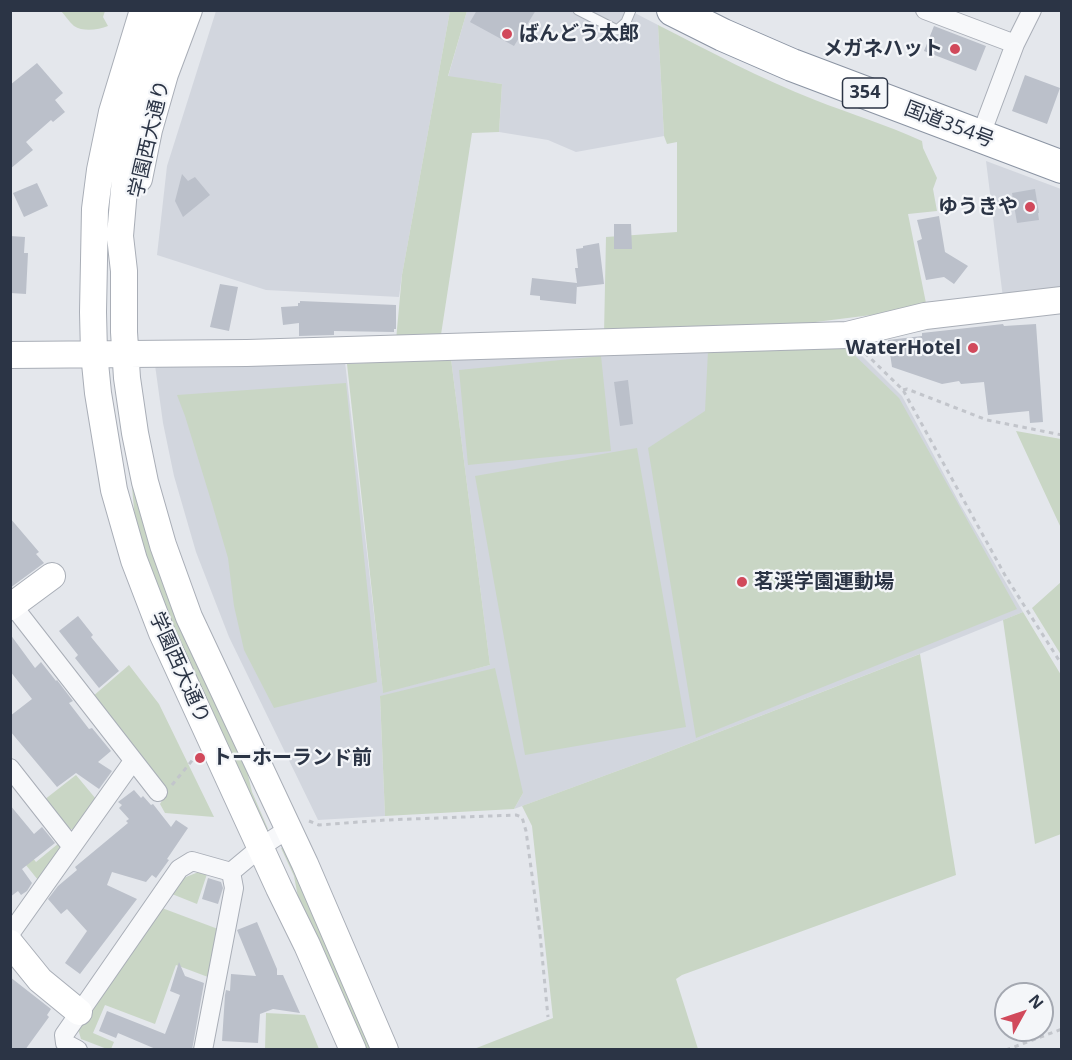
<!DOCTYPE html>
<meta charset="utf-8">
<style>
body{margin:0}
#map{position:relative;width:1072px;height:1060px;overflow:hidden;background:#e4e7ec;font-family:"Open Sans",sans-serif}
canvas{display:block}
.frame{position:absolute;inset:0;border:12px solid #2b3445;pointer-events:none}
.north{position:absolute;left:994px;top:982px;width:60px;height:60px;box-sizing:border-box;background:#f4f6f9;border:2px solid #a4a8b1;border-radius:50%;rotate:50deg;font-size:16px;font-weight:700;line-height:24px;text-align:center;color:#2b3445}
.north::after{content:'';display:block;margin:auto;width:21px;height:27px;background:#d1495b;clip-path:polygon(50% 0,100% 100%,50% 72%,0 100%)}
</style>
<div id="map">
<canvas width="1072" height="1060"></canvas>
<div class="frame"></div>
<div class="north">N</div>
</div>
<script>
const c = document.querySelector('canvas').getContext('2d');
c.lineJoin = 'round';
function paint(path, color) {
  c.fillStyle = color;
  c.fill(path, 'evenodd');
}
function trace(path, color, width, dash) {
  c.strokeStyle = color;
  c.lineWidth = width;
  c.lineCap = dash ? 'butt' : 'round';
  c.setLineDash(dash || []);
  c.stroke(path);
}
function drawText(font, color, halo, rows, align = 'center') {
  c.font = font + ' "Open Sans","Noto Sans JP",sans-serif';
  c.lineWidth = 4.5;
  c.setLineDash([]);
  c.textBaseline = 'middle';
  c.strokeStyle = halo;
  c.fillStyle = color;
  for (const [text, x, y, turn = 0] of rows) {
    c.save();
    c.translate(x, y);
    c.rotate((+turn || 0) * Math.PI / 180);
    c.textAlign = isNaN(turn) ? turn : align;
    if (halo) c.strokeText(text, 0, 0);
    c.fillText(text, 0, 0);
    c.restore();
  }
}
paint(new Path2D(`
 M 216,11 L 450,11 L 402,275 L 399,297 L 266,290 L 157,255 L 167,166 Z
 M 467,11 L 631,11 L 658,25 L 664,136 L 576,152 L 548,140 L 499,132 L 502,84 L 448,77 Z
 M 986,161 L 1061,189 L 1061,292 L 1003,298 Z
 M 849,343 L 902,396 L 960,504 L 1023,612 L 912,657 L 647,760 L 514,809 L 523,793 L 380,697 L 385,816 L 318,820 L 229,637 L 196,552 L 174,476 L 163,423 L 155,365 L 345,362 L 383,692 L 490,665 L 451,359 Z`), '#d2d6de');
paint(new Path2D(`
 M 61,11 L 105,11 L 103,17 L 108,26 C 98,30 83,32 74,26 C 69,22 65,15 61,11 Z
 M 450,11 L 467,11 L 448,76 L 502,84 L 499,132 L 472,133 L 440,341 L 396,340 L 402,275 Z
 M 658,25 C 709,51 761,79 815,100 C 851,114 887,125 922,141 L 923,148 L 937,178 L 933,189 L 937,211 L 908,214 L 927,308 L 768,328 L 604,334 L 606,237 L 677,232 L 677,142 L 667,144 L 664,136 Z
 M 847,348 L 899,398 L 1017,609 L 696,738 L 648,448 L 705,411 L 708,351 Z
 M 601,356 L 611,451 L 468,465 L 459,370 Z
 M 451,359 L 490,665 L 383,693 L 347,364 Z
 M 346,383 L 377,682 L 274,708 L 244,650 L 234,606 L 228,558 L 213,507 L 185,416 L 177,395 Z
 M 116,391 L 245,762 L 252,792 L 268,829 L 263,832 L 164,617 L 135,520 L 132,487 Z
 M 1016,431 L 1061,439 L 1061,528 Z
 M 637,448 L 686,727 L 525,755 L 475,476 Z
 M 1061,582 L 1061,655 L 1032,608 Z
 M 1023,612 L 1061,675 L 1061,834 L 1035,844 L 1003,620 Z
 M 920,654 L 956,875 L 682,975 L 676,979 L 698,1049 L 474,1049 L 553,1018 L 532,826 L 522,806 L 647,760 Z
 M 129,665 L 159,704 L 214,817 L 165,813 L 160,804 L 167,793 L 92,697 Z
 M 495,668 L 523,793 L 514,809 L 385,816 L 380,696 Z
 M 76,775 L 96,799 L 74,829 L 68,830 L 44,800 Z
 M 59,843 L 62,847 L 38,880 L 13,849 L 21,844 L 36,862 Z
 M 286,846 L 376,1049 L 362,1049 L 298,897 L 294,876 L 281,848 Z
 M 201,871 L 207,874 L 197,904 L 172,894 L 181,879 Z
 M 162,908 L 218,929 L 208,977 L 176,965 L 155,1024 L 105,1005 L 93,1033 L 114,1042 L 111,1049 L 107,1049 L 81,1039 L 78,1029 Z
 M 266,1013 L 305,1015 L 319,1049 L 265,1049 Z`), '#c9d6c5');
paint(new Path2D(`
 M 477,10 L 536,10 L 514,46 L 470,22 Z
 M 934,26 L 986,46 L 976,71 L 924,51 Z
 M 37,63 L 63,93 L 55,100 L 65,112 L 53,122 L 51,120 L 26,142 L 33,150 L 10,169 L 10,85 Z
 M 1025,75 L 1060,88 L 1047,124 L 1012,111 Z
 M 182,174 L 188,181 L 195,177 L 210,195 L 183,217 L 175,201 Z
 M 37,183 L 48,206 L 24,217 L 13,193 Z
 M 1035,189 L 1039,213 L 1038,213 L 1039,220 L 1017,223 L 1012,193 Z
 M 939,216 L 945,252 L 968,266 L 954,284 L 944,277 L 926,280 L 917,241 L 922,239 L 917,220 Z
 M 614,224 L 631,224 L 632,249 L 614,249 Z
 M 10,236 L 25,237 L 24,253 L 28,253 L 26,294 L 10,293 Z
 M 599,243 L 604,284 L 577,287 L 577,284 L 576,304 L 540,300 L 540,296 L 530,295 L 532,278 L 577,283 L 575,268 L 578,268 L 576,249 L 583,248 L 583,246 Z
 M 220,284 L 238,287 L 229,331 L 210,327 Z
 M 300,301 L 396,305 L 396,329 L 394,329 L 394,332 L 334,331 L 334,335 L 299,336 L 299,323 L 283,325 L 281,307 L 298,306 L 298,303 L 300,303 Z
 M 1003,324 L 1004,326 L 1036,324 L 1043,422 L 1030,423 L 1029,411 L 988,415 L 984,382 L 961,384 L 959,381 L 942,384 L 892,367 L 888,340 L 922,336 L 922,333 Z
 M 628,380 L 633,424 L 620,426 L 614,382 Z
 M 10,518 L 39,552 L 36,554 L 44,563 L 10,588 Z
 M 78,616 L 93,635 L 91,637 L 119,671 L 99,688 L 75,658 L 78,655 L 59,631 Z
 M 10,634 L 35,668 L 41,662 L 56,681 L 57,680 L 73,701 L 69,703 L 89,729 L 92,728 L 111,751 L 98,762 L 112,771 L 99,789 L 76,773 L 57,787 L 10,731 L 10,716 L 32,699 L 10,671 Z
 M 134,790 L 141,798 L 143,796 L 151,805 L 153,804 L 171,827 L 176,820 L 188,828 L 167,859 L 169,860 L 156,878 L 152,875 L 146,882 L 112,872 L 107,885 L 137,899 L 80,974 L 65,963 L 87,931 L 67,909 L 61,914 L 48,899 L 58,886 L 77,870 L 75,867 L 128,823 L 126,821 L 129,819 L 119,808 L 122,805 L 118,802 Z
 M 10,805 L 34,834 L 42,827 L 55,843 L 22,869 L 32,883 L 27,891 L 21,895 L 18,891 L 10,897 Z
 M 208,878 L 221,882 L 223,888 L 218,904 L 202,899 Z
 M 257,922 L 277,969 L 277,975 L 283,975 L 300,1013 L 273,1009 L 260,1014 L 258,1043 L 222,1041 L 225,995 L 226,990 L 230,991 L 231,974 L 256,976 L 237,930 Z
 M 179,962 L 185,976 L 204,983 L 192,1050 L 158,1050 L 118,1033 L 116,1038 L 99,1031 L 107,1011 L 165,1034 L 180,995 L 170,991 Z
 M 10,977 L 51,1009 L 47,1015 L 49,1017 L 25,1050 L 10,1050 Z`), '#bbc0ca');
const lane = new Path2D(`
 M 578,10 L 617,30 L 626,22 L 631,10`);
const street = new Path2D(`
 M 925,10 L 1015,44
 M 980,137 L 1015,44 L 1032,10
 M 10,602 L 158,792
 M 10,768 L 72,847
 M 231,872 L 261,847 L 288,829
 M 10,934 L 133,761
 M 78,1050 L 65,1043 L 64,1035 L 179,869 L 192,861 L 231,872
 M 203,1050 L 234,888 L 231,872`);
const secondary = new Path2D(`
 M 143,10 L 112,112 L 100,170 L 95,209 L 93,312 L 94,353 L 98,393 L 114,490 L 134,560 L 162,633 L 279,888 L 307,945 L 353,1050
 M 130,120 L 120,236 L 124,271 L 124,332 L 127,378 L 135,433 L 145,482 L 163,545 L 189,617 L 305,864 L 385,1050
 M 124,136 L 158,28 L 165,10
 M 139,179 L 149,130 L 165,74 L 189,10
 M 10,355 L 247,353 L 847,335 L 925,316 L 1062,300
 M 10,607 L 52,576
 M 10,943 L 40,980 L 79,1012`);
const highway = new Path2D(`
 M 673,10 L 723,35 L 792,65 L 1062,167`);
trace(lane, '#a9aeb7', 11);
trace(street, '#a9aeb7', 20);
trace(secondary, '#a9aeb7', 28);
trace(highway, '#8b94a3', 34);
trace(new Path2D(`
 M 48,10 L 49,11
 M 865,353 L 903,390 L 1006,577 L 1062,665
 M 903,390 L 907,389 L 987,420 L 1062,435
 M 172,785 L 195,757
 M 309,821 L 319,825 L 386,820 L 516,815 L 522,817 L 526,831 L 540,934 L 548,1017
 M 1006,1050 L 1062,1029`), '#c2c5cb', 3, [4.5, 4.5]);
trace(lane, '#f7f8fa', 9);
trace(street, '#f7f8fa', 18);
trace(secondary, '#fff', 26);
trace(highway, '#fff', 32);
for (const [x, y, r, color] of [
 [507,34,6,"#d1495b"],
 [955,49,6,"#d1495b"],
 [1030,207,6,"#d1495b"],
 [973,348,6,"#d1495b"],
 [742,582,6,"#d1495b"],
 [200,758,6,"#d1495b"]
]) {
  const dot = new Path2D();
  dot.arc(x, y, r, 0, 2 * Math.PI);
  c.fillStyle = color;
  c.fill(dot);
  trace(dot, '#f4f6f9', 2);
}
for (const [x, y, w] of [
 [865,93,45]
]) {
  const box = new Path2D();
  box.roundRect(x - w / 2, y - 15, w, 30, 4.5);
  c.fillStyle = '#f4f6f9';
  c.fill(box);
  trace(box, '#2b3445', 1.5);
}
drawText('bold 18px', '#2b3445', null, [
 ["354",865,93]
]);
drawText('bold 20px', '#2b3445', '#f4f6f9', [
 ["ばんどう太郎",519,34],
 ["メガネハット",943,49,"right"],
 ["ゆうきや",1018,207,"right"],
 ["WaterHotel",961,348,"right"],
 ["茗渓学園運動場",754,582],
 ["トーホーランド前",212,758]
], 'left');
drawText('20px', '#2b3445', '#f4f6f9', [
 ["国道354号",949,125,21],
 ["学園西大通り",150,139,-77],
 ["学園西大通り",179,668,66]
]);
</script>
